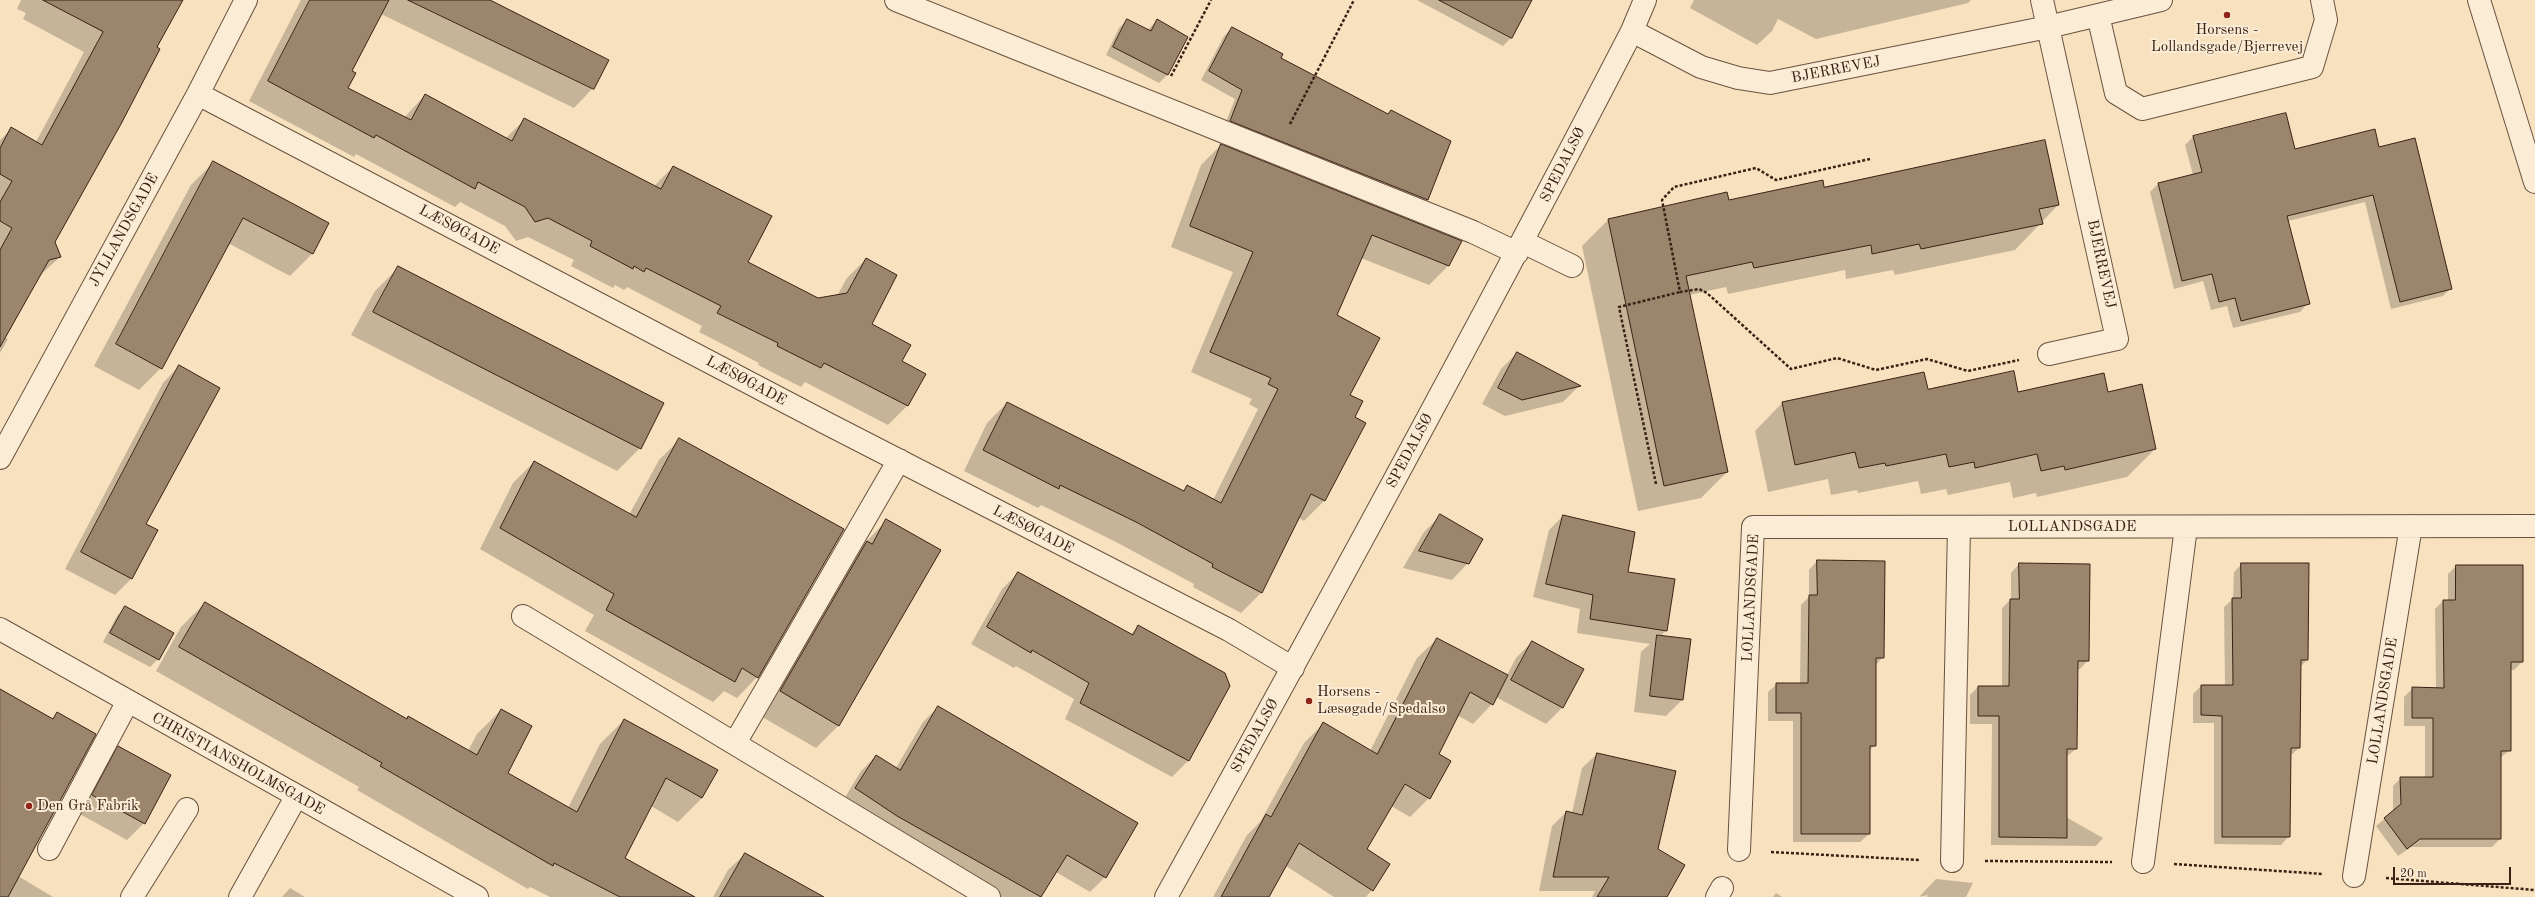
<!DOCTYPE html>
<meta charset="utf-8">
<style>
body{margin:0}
#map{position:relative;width:2535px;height:897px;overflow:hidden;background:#f8e1be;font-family:"Old Standard TT",serif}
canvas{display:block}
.scale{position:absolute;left:2393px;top:867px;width:118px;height:18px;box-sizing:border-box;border:2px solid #392215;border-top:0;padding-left:5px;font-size:12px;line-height:14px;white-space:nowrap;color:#392215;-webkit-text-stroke:3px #faecd5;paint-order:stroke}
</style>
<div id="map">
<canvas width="2535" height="897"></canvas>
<div class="scale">20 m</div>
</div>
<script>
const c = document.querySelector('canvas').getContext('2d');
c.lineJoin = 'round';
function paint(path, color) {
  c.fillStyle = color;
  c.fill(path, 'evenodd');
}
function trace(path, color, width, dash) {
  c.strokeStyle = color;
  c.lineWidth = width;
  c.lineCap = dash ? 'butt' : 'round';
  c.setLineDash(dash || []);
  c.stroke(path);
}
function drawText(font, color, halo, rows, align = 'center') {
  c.font = font + ' "Old Standard TT",serif';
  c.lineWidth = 4;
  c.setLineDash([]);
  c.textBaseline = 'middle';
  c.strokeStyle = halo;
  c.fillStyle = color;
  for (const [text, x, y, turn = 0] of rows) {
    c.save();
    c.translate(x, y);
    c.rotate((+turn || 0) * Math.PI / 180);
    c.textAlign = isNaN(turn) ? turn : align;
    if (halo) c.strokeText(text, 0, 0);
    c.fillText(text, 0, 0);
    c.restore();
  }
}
paint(new Path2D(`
 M 21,0 L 182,0 L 54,242 L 60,257 L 38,277 L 4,337 L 8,339 L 0,353 L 0,140 L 11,129 L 36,142 L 84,52 L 23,19 L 26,13 L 17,9 Z
 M 301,0 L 488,0 L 593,88 L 574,108 L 381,14 L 351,71 L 346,89 L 404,118 L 425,95 L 505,139 L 524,120 L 653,187 L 673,167 L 747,262 L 818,299 L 837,296 L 847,278 L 866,259 L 871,325 L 900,362 L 907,406 L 888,425 L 805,382 L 801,387 L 758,365 L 759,363 L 699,332 L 702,326 L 627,287 L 624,290 L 615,285 L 613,288 L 571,266 L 574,260 L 528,237 L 516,241 L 505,226 L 460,202 L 455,207 L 356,154 L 354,157 L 249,101 Z
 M 1417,0 L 1531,0 L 1511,38 L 1503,46 Z
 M 1694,0 L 1971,0 L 1968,3 L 1816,39 L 1778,19 L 1772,31 L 1757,45 L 1690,8 Z
 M 1127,20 L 1148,30 L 1157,20 L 1187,37 L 1167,75 L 1159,83 L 1106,55 L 1119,28 Z
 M 1232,28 L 1280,59 L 1387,115 L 1450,142 L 1427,200 L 1419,208 L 1223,129 L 1235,99 L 1201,80 L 1224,36 Z
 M 2193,137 L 2294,150 L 2379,148 L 2451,288 L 2443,296 L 2391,309 L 2365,202 L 2288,221 L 2308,303 L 2300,312 L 2233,328 L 2227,306 L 2211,310 L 2203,281 L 2174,289 L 2150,192 L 2158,184 L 2193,175 L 2185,145 Z
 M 1221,145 L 1449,265 L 1429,285 L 1361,258 L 1335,315 L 1354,417 L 1365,423 L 1324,501 L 1304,521 L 1299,518 L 1261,593 L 1241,613 L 1193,587 L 1194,584 L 1116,542 L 1041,505 L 1038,508 L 964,471 L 987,423 L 1007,403 L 1182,492 L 1187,487 L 1213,500 L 1258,409 L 1249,404 L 1252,399 L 1191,372 L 1233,272 L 1171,247 L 1201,165 Z
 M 213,163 L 328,224 L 312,254 L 290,276 L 228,243 L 161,368 L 139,390 L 94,366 L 191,185 Z
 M 1823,188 L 2058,205 L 2015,250 L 1895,275 L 1893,270 L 1846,279 L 1845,270 L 1728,294 L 1726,287 L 1689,295 L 1727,472 L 1701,498 L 1638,511 L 1582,246 L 1608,220 L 1727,193 L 1728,201 Z
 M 398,268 L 640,448 L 617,471 L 351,335 L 375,291 Z
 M 1517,353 L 1579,386 L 1563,402 L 1505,416 L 1482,404 L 1501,369 Z
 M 179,366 L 145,524 L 156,530 L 131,579 L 115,595 L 65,569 L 163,383 Z
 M 1927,390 L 2108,393 L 2155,449 L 2127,477 L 2037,497 L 2036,493 L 2013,498 L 2010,482 L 1948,495 L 1946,489 L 1921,494 L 1918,481 L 1858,493 L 1857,490 L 1831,495 L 1828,479 L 1768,492 L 1755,431 L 1782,403 Z
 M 680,439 L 757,677 L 737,698 L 724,691 L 713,702 L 585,631 L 594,615 L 480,549 L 513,483 L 534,462 L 629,515 L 659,460 Z
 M 1440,516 L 1468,563 L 1452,580 L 1403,568 L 1424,532 Z
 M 1563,516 L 1627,572 L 1666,631 L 1660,636 L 1682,700 L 1666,716 L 1634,712 L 1641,652 L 1650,644 L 1577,633 L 1580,609 L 1533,597 L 1549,530 Z
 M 887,520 L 839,725 L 816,748 L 757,714 L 844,565 Z
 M 1817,561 L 1883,657 L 1875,666 L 1875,745 L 1869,751 L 1869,834 L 1860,842 L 1793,842 L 1793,721 L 1768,721 L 1768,692 L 1777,684 L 1800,684 L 1801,605 L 1809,597 L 1809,570 Z
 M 2019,564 L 2088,660 L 2080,669 L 2077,669 L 2076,749 L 2066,757 L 2066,817 L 2103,838 L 2096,846 L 1991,845 L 1992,724 L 1970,724 L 1970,695 L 1978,687 L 2002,687 L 2002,608 L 2011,599 L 2011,573 Z
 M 2242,564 L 2307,660 L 2300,667 L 2299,748 L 2290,756 L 2289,836 L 2281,845 L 2214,844 L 2214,723 L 2193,723 L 2193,694 L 2201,686 L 2225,686 L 2224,607 L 2233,599 L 2234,572 Z
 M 2456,566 L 2522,566 L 2522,662 L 2514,670 L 2510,670 L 2510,750 L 2500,758 L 2500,839 L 2492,847 L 2411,847 L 2398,856 L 2376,826 L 2393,812 L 2393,786 L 2401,778 L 2425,778 L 2425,726 L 2404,726 L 2404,697 L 2413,688 L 2436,689 L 2435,609 L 2443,601 L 2448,601 L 2448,574 Z
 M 1018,573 L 1130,635 L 1138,627 L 1228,686 L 1188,761 L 1172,777 L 1065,719 L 1074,699 L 1016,666 L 1014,668 L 971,644 L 1002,589 Z
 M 205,603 L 406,720 L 408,717 L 468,751 L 477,734 L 501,710 L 506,773 L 568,808 L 600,744 L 624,720 L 717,771 L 702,798 L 678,822 L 651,806 L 624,858 L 693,897 L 550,897 L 530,887 L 528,889 L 357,790 L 359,787 L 156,671 L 181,627 Z
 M 125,607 L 158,659 L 150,667 L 103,642 L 117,616 Z
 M 1437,639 L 1507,675 L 1516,658 L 1532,642 L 1583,669 L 1562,708 L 1546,724 L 1496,697 L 1492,704 L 1473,724 L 1457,715 L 1437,754 L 1429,798 L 1410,817 L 1391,806 L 1366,849 L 1372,890 L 1366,897 L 1334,897 L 1286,866 L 1268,897 L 1213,897 L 1247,835 L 1260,822 L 1304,743 L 1323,724 L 1370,751 L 1417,658 Z
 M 0,690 L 52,719 L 57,713 L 18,876 L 53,897 L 0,897 Z
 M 938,707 L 1105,877 L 1090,892 L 1056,872 L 1041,897 L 976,897 L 841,804 L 861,771 L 876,756 L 896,768 L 923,722 Z
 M 119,747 L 170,775 L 144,823 L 127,840 L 76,812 L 102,763 Z
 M 1597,754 L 1656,850 L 1684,866 L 1667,897 L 1592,897 L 1595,891 L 1539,891 L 1552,826 L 1566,812 L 1572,813 L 1582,768 Z
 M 745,854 L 778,897 L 713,897 L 728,870 Z
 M 1936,879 L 1973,883 L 1966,897 L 1927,897 L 1928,895 L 1919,897 Z
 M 290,888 L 305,897 L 282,897 Z
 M 1776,893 L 1782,897 L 1773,897 Z`), '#0003');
const building = new Path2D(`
 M 43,0 L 183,0 L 157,47 L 160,49 L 121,124 L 55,242 L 61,257 L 49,260 L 0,347 L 0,250 L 12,228 L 0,221 L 0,202 L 12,181 L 0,174 L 0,148 L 11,127 L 42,145 L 103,32 Z
 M 310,0 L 389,0 L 352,71 L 356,73 L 348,88 L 411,120 L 425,94 L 512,141 L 524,118 L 661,189 L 673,166 L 772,216 L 748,262 L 818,298 L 847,293 L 866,258 L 897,275 L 872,324 L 911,345 L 902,361 L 926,374 L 908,406 L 824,363 L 821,368 L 777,346 L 778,343 L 717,313 L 721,306 L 646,268 L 644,272 L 634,266 L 633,269 L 590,246 L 592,241 L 548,218 L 535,222 L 525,207 L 478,182 L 475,189 L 376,135 L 374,138 L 268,81 Z
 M 408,0 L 490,0 L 609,60 L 594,89 Z
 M 1439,0 L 1532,0 L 1512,38 Z
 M 1127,19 L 1151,31 L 1157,19 L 1188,37 L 1168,75 L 1113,47 Z
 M 1232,27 L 1283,54 L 1281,58 L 1388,114 L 1391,110 L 1451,141 L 1428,200 L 1230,121 L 1242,90 L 1209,71 Z
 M 2286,113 L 2295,149 L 2375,129 L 2379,147 L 2415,138 L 2452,289 L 2400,302 L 2373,195 L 2287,216 L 2310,304 L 2241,321 L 2235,298 L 2219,302 L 2212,274 L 2182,281 L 2158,183 L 2202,172 L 2193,136 Z
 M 2045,140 L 2059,205 L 2039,209 L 2043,224 L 1921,249 L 1919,244 L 1872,254 L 1871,245 L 1754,268 L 1752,262 L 1686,276 L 1728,472 L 1664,486 L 1608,219 L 1727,192 L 1729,200 L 1823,180 L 1824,187 Z
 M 1221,144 L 1462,241 L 1449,266 L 1372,235 L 1337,315 L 1380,338 L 1350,395 L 1363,401 L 1355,417 L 1366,423 L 1325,501 L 1311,494 L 1262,593 L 1212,567 L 1213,564 L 1136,522 L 1060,485 L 1059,489 L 983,450 L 1007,402 L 1184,491 L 1187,485 L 1221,503 L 1278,389 L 1268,384 L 1271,378 L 1210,352 L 1253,252 L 1190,226 Z
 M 213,161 L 329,223 L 313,254 L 243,218 L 162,369 L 116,344 Z
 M 398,266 L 664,403 L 641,449 L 373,312 Z
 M 1517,352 L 1581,386 L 1522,400 L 1498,388 Z
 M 179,365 L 220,388 L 146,524 L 158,530 L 132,579 L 81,552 Z
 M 2014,371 L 2018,392 L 2104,373 L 2108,392 L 2142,384 L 2156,449 L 2065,470 L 2064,466 L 2041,471 L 2037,454 L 1975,468 L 1974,462 L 1949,467 L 1946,454 L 1886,466 L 1885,463 L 1859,468 L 1855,452 L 1795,465 L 1782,402 L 1924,372 L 1928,389 Z
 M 679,438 L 844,529 L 758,678 L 742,668 L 735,682 L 606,610 L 614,594 L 500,528 L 534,461 L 636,517 Z
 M 1440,514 L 1483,539 L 1469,564 L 1419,551 Z
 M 1563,515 L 1635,532 L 1628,572 L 1675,579 L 1667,631 L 1590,619 L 1593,595 L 1546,584 Z
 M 886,519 L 941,550 L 839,726 L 780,691 L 867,541 L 872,544 Z
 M 1817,560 L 1885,561 L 1884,658 L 1876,658 L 1876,746 L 1870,746 L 1870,834 L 1801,834 L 1801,713 L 1776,713 L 1776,683 L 1808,683 L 1809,595 L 1817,595 Z
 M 2019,563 L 2090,564 L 2089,661 L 2078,661 L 2077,749 L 2067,749 L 2067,838 L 1999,837 L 1999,716 L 1978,716 L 1978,686 L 2009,686 L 2010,599 L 2019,599 Z
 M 2241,563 L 2309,563 L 2308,660 L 2301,660 L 2300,748 L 2291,748 L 2290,837 L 2222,837 L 2222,716 L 2201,715 L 2201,685 L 2233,685 L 2232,598 L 2241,598 Z
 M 2456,565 L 2523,565 L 2523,662 L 2511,662 L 2511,751 L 2501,751 L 2501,839 L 2420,839 L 2407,849 L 2384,818 L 2401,804 L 2400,777 L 2433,777 L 2433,718 L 2412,718 L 2412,687 L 2444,688 L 2443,600 L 2455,600 Z
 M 1018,572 L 1133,635 L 1138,625 L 1225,673 L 1230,686 L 1189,761 L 1080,703 L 1089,683 L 1032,650 L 1031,653 L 987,627 Z
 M 205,602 L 407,719 L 408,716 L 477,755 L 501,709 L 532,726 L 508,773 L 577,812 L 624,719 L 718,770 L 702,798 L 666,778 L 625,858 L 695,897 L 620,897 L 554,863 L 553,866 L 380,766 L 382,763 L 179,647 Z
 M 125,606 L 174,633 L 159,660 L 110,633 Z
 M 1657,635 L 1691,639 L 1683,700 L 1650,696 Z
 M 1437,638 L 1508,675 L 1493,705 L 1470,692 L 1439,754 L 1451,761 L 1430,799 L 1405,784 L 1367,849 L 1390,864 L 1373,891 L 1299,843 L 1269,897 L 1221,897 L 1266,814 L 1271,817 L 1323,722 L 1377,754 Z
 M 1532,641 L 1584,669 L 1563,708 L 1511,680 Z
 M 0,689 L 53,719 L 57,712 L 96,734 L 8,897 L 0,897 Z
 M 938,706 L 1138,823 L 1106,878 L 1067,855 L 1041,897 L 897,816 L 855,788 L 876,755 L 900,770 Z
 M 118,746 L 171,775 L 145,824 L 92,795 Z
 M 1597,753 L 1676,771 L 1658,849 L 1685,865 L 1667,897 L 1597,897 L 1609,877 L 1553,877 L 1566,811 L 1582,815 Z
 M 745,853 L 824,897 L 720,897 Z`);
paint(building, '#9c856d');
trace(building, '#392215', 1);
const minor = new Path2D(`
 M 896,0 L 1473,232 L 1517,253
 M 2042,0 L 2117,339 L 2049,354
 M 2479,0 L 2535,182
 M 2098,15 L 2116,93 L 2142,109 L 2312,67 L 2326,20 L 2322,0
 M 1632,31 L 1701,67 L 1738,78 L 1770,83 L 2048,27 L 2161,0
 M 198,94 L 826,423 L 1229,630 L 1293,668
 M 1523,242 L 1572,266
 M 0,458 L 198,94 L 246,0
 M 523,616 L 989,897
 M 0,629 L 477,897
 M 735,743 L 899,460
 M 49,849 L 128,701
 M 1739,850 L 1753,527 L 2535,526
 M 1952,861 L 1959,527
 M 2143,862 L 2186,527
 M 2354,876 L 2411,526
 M 132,897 L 187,809
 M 240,897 L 296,797
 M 1166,897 C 1325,610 1482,322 1632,31 L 1645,0
 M 1717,897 L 1722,888`);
trace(minor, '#69523f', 24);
trace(new Path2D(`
 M 1171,76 L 1211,0
 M 1290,124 L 1354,0
 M 1870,159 L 1776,180 L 1756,168 L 1674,187 L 1662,200 L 1680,292 L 1699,289 L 1707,293 L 1791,369 L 1837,358 L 1876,370 L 1927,359 L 1968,371 L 2019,360
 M 1656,484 L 1619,307 L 1680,292
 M 1771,852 L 1920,860
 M 1985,861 L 2112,862
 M 2174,864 L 2323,874
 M 2386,878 L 2535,890`), '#392215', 2.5, [3, 2]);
trace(minor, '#faecd5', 22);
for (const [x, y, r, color] of [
 [2227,15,4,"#8f2418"],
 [1309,701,4,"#8f2418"],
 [29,806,4,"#8f2418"]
]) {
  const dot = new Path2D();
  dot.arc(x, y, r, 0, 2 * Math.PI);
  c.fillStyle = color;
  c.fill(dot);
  trace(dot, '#faecd5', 1.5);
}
drawText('15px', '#392215', '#faecd5', [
 ["Horsens -",2227,30,"center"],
 ["Lollandsgade/Bjerrevej",2227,47,"center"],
 ["Horsens -",1317,692],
 ["Læsøgade/Spedalsø",1317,709],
 ["Den Grå Fabrik",37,806]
], 'left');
drawText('15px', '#392215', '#faecd5', [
 ["BJERREVEJ",1836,70,-11],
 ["SPEDALSØ",1563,165,-63],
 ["JYLLANDSGADE",124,230,-61],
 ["LÆSØGADE",459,230,28],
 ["BJERREVEJ",2101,264,78],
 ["LÆSØGADE",746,381,28],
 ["SPEDALSØ",1410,451,-62],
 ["LOLLANDSGADE",2072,527],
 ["LÆSØGADE",1033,530,27],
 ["LOLLANDSGADE",1751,598,-87],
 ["LOLLANDSGADE",2383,701,-81],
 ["SPEDALSØ",1255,736,-61],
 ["CHRISTIANSHOLMSGADE",238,764,29]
]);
</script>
